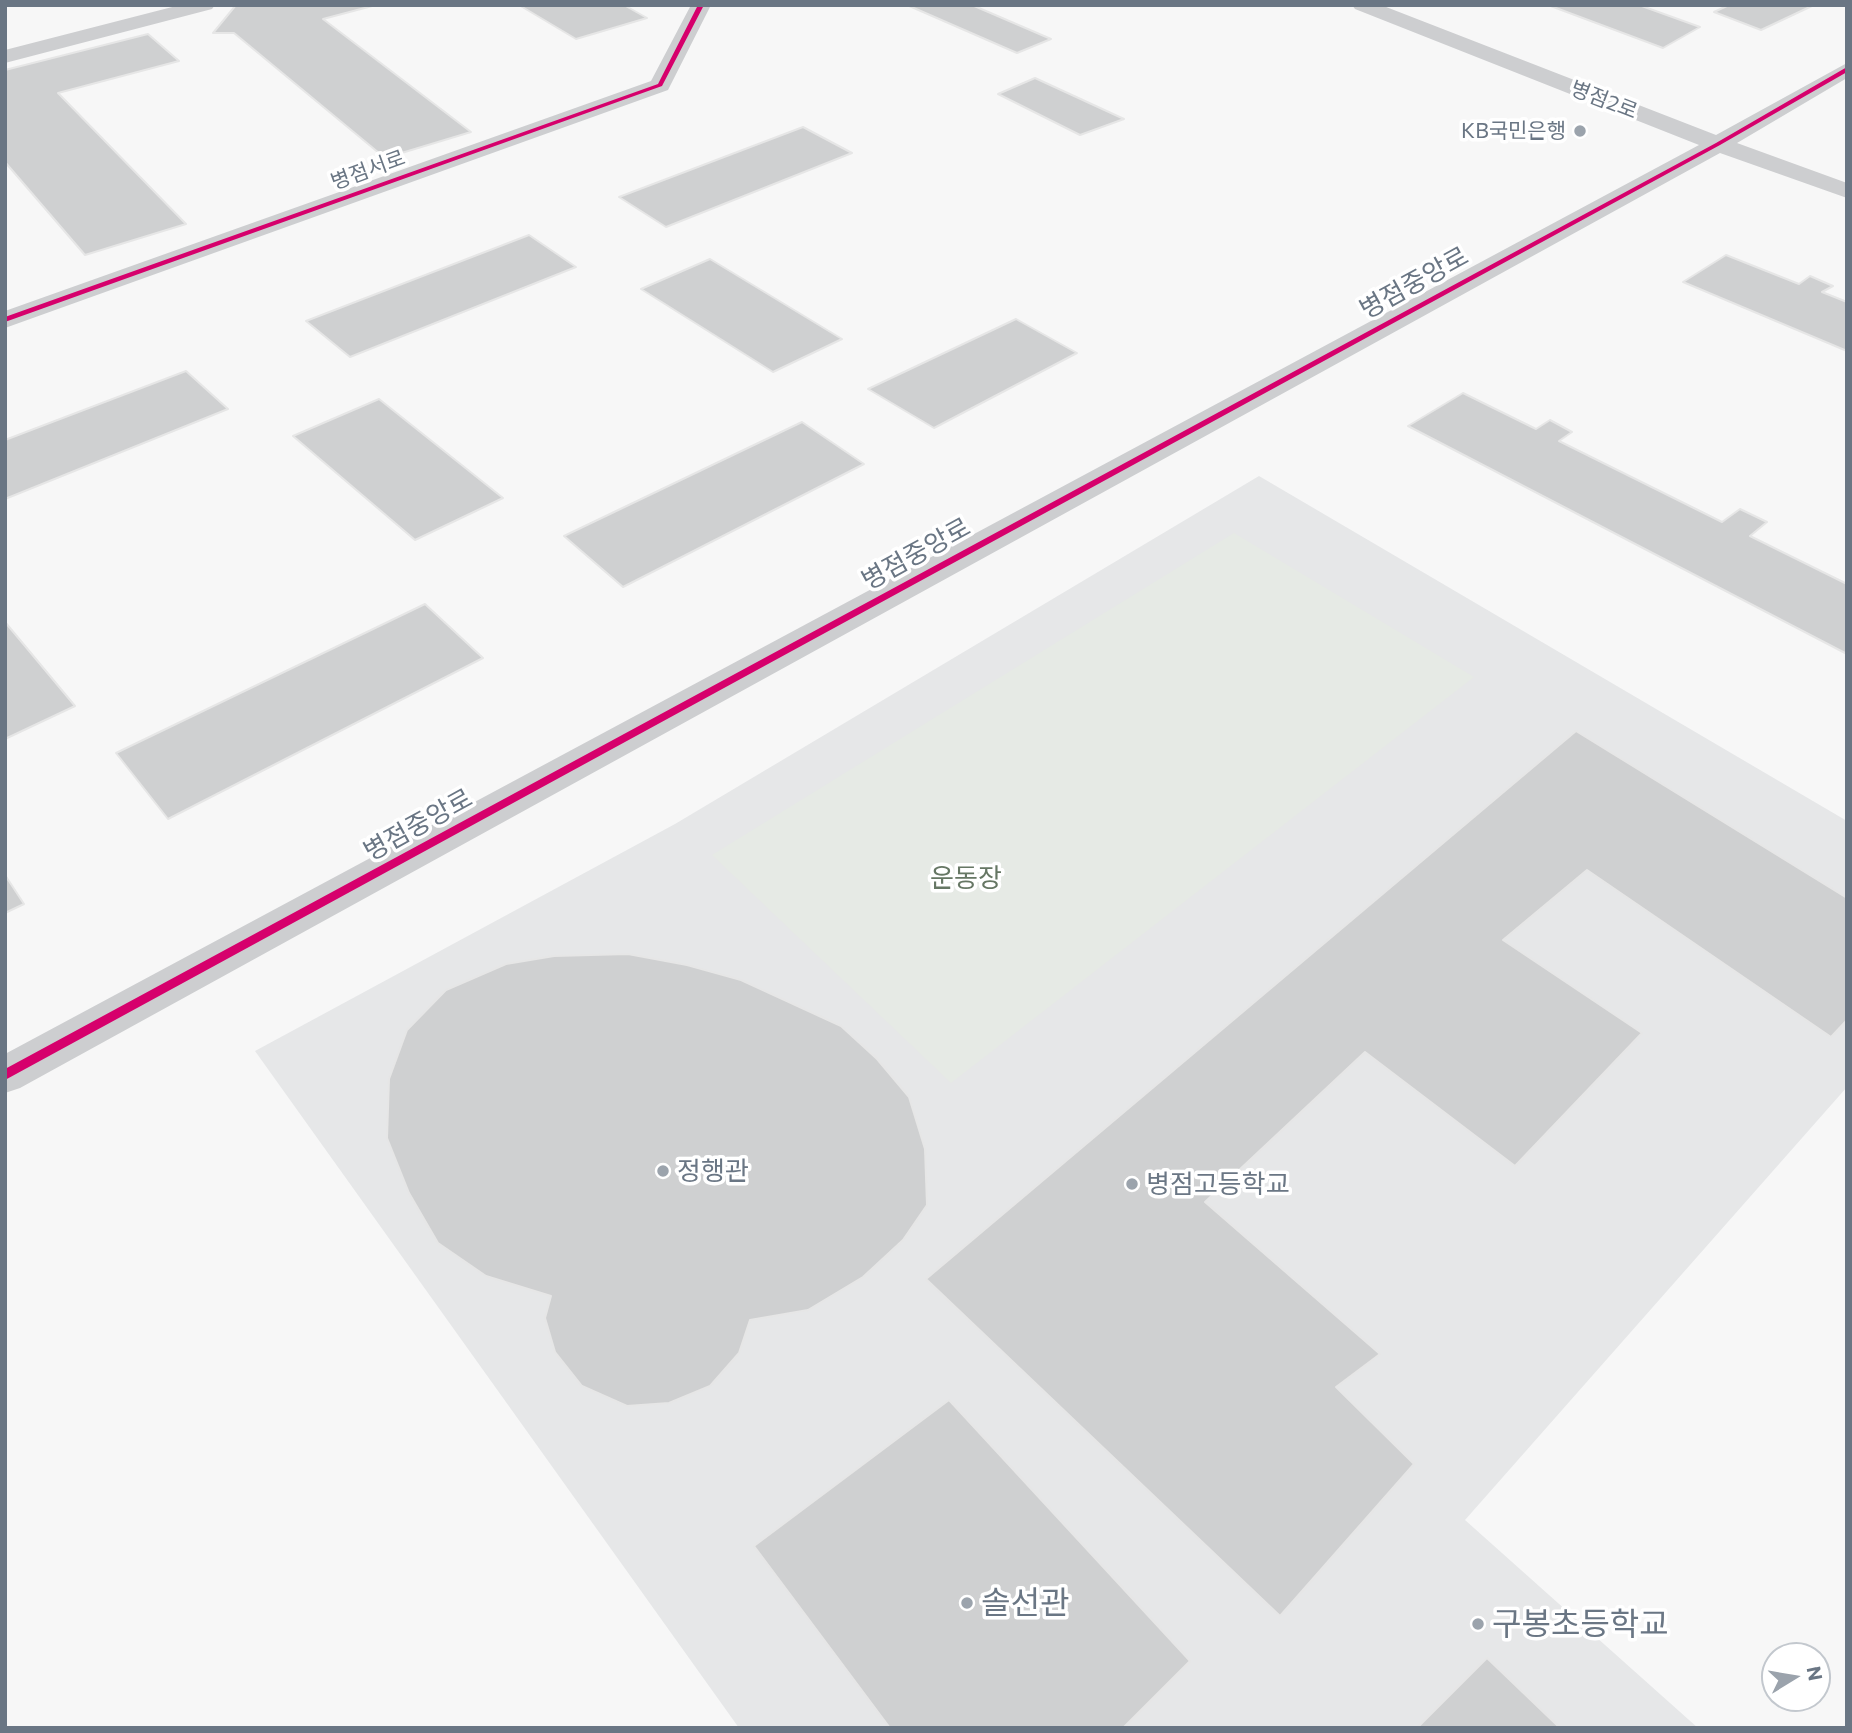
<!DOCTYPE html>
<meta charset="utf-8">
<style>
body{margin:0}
#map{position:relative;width:1852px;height:1733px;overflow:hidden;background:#f7f7f7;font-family:Commissioner,sans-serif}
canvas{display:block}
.frame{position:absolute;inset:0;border:7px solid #6a7684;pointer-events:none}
.north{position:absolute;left:1761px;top:1642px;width:70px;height:70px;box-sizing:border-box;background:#fff;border:2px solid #c3c8ce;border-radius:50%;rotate:79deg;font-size:19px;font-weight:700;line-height:28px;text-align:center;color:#6a7684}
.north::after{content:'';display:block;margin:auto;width:24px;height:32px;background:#9ba3ac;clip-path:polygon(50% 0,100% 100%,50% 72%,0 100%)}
</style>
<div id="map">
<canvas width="1852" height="1733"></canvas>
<div class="frame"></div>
<div class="north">N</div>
</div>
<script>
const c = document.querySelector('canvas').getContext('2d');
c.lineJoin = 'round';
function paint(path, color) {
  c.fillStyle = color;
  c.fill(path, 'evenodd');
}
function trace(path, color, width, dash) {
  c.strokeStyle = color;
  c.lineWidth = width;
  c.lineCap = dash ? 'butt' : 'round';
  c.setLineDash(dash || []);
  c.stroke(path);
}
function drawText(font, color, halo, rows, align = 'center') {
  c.font = font + ' Commissioner,"Noto Sans KR",sans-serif';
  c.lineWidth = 7;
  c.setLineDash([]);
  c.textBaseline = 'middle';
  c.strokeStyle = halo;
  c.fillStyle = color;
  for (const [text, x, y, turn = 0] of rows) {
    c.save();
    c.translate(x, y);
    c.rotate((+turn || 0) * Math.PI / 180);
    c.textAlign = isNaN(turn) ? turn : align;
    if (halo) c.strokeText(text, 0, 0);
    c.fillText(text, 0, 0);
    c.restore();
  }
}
paint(new Path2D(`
 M 1259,476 L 1847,821 L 1847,1087 L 1465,1520 L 1698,1728 L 739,1728 L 255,1051 L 675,824 Z`), '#e6e7e8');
paint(new Path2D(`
 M 1234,533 L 1474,677 L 951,1083 L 712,855 Z`), '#e6eae5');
const building = new Path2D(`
 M 236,5 L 376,5 L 323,19 L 471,132 L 385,158 L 234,33 L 213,33 Z
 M 519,5 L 624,5 L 647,18 L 576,39 Z
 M 907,5 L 972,5 L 1051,39 L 1017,53 Z
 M 1548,5 L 1639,5 L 1700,27 L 1663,48 Z
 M 1729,5 L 1814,5 L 1761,30 L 1714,12 Z
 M 148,34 L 179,61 L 58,93 L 186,224 L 85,255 L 5,162 L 5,70 Z
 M 1035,78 L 1124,119 L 1080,135 L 998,94 Z
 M 803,127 L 852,153 L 666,227 L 619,197 Z
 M 529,235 L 576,267 L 350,357 L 306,321 Z
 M 1726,255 L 1799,284 L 1810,276 L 1833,286 L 1822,292 L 1847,302 L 1847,351 L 1683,282 Z
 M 710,259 L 842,339 L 773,372 L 641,289 Z
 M 1016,319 L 1077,353 L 934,428 L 868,389 Z
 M 186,371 L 228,409 L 5,499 L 5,440 Z
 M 1463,393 L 1536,429 L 1550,420 L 1572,432 L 1559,441 L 1722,522 L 1740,509 L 1767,522 L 1750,536 L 1847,584 L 1847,654 L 1408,426 Z
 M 379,399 L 503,498 L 415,540 L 293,436 Z
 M 802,422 L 864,464 L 623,587 L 564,536 Z
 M 425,604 L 483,658 L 168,819 L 116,753 Z
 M 5,622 L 75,706 L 5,739 Z
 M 1576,731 L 1847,898 L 1847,1020 L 1831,1037 L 1587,870 L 1503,940 L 1642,1033 L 1515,1166 L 1365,1052 L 1205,1202 L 1380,1354 L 1336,1387 L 1414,1464 L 1280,1616 L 926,1279 Z
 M 5,875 L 24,904 L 5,913 Z
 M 628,954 L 687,965 L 741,980 L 841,1026 L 877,1059 L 909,1097 L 925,1149 L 927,1205 L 903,1240 L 863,1277 L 808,1310 L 750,1320 L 739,1353 L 710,1386 L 669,1403 L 627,1406 L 582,1386 L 555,1352 L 545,1318 L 551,1296 L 486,1276 L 438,1243 L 409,1193 L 387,1138 L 389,1079 L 407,1030 L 446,990 L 506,964 L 554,956 Z
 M 949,1400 L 1190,1661 L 1123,1728 L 890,1728 L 754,1546 Z
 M 1487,1658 L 1560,1728 L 1417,1728 Z`);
paint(building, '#cfd0d1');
trace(building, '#e6e6e6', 2);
paint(new Path2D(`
 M 180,5 L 215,5 L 212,9 L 5,63 L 5,50 Z
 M 691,5 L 711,5 L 668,90 L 5,328 L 5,311 L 651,81 Z
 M 1352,5 L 1381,5 L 1716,135 L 1847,63 L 1847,78 L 1737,143 L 1847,183 L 1847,198 L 1720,153 L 20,1088 L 5,1093 L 5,1054 L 1699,145 L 1355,9 Z`), '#cdced0');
paint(new Path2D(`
 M 698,5 L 704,5 L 662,86 L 5,322 L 5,317 L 658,84 Z
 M 1847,67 L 1847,72 L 1720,145 L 5,1080 L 5,1069 L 1716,143 Z`), '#d6006c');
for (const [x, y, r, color] of [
 [1580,131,7,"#9ba3ac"],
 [663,1171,7,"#9ba3ac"],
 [1132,1184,7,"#9ba3ac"],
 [967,1603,7,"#9ba3ac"],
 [1478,1624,7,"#9ba3ac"]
]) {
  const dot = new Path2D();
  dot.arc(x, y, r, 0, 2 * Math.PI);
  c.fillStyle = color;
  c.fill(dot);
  trace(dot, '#fff', 2.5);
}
drawText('21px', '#6a7684', '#fff', [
 ["병점2로",1604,100,21],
 ["병점서로",368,170,-20]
]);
drawText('21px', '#6a7684', '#fff', [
 ["KB국민은행",1566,131]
], 'right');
drawText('26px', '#6a7684', '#fff', [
 ["병점중앙로",1414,283,-29],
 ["병점중앙로",916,554,-29],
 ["병점중앙로",418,825,-29]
]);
drawText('26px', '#667764', '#fff', [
 ["운동장",966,878]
]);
drawText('26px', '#6a7684', '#fff', [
 ["정행관",677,1171],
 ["병점고등학교",1146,1184]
], 'left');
drawText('32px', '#6a7684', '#fff', [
 ["솔선관",981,1603],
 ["구봉초등학교",1492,1624]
], 'left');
</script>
